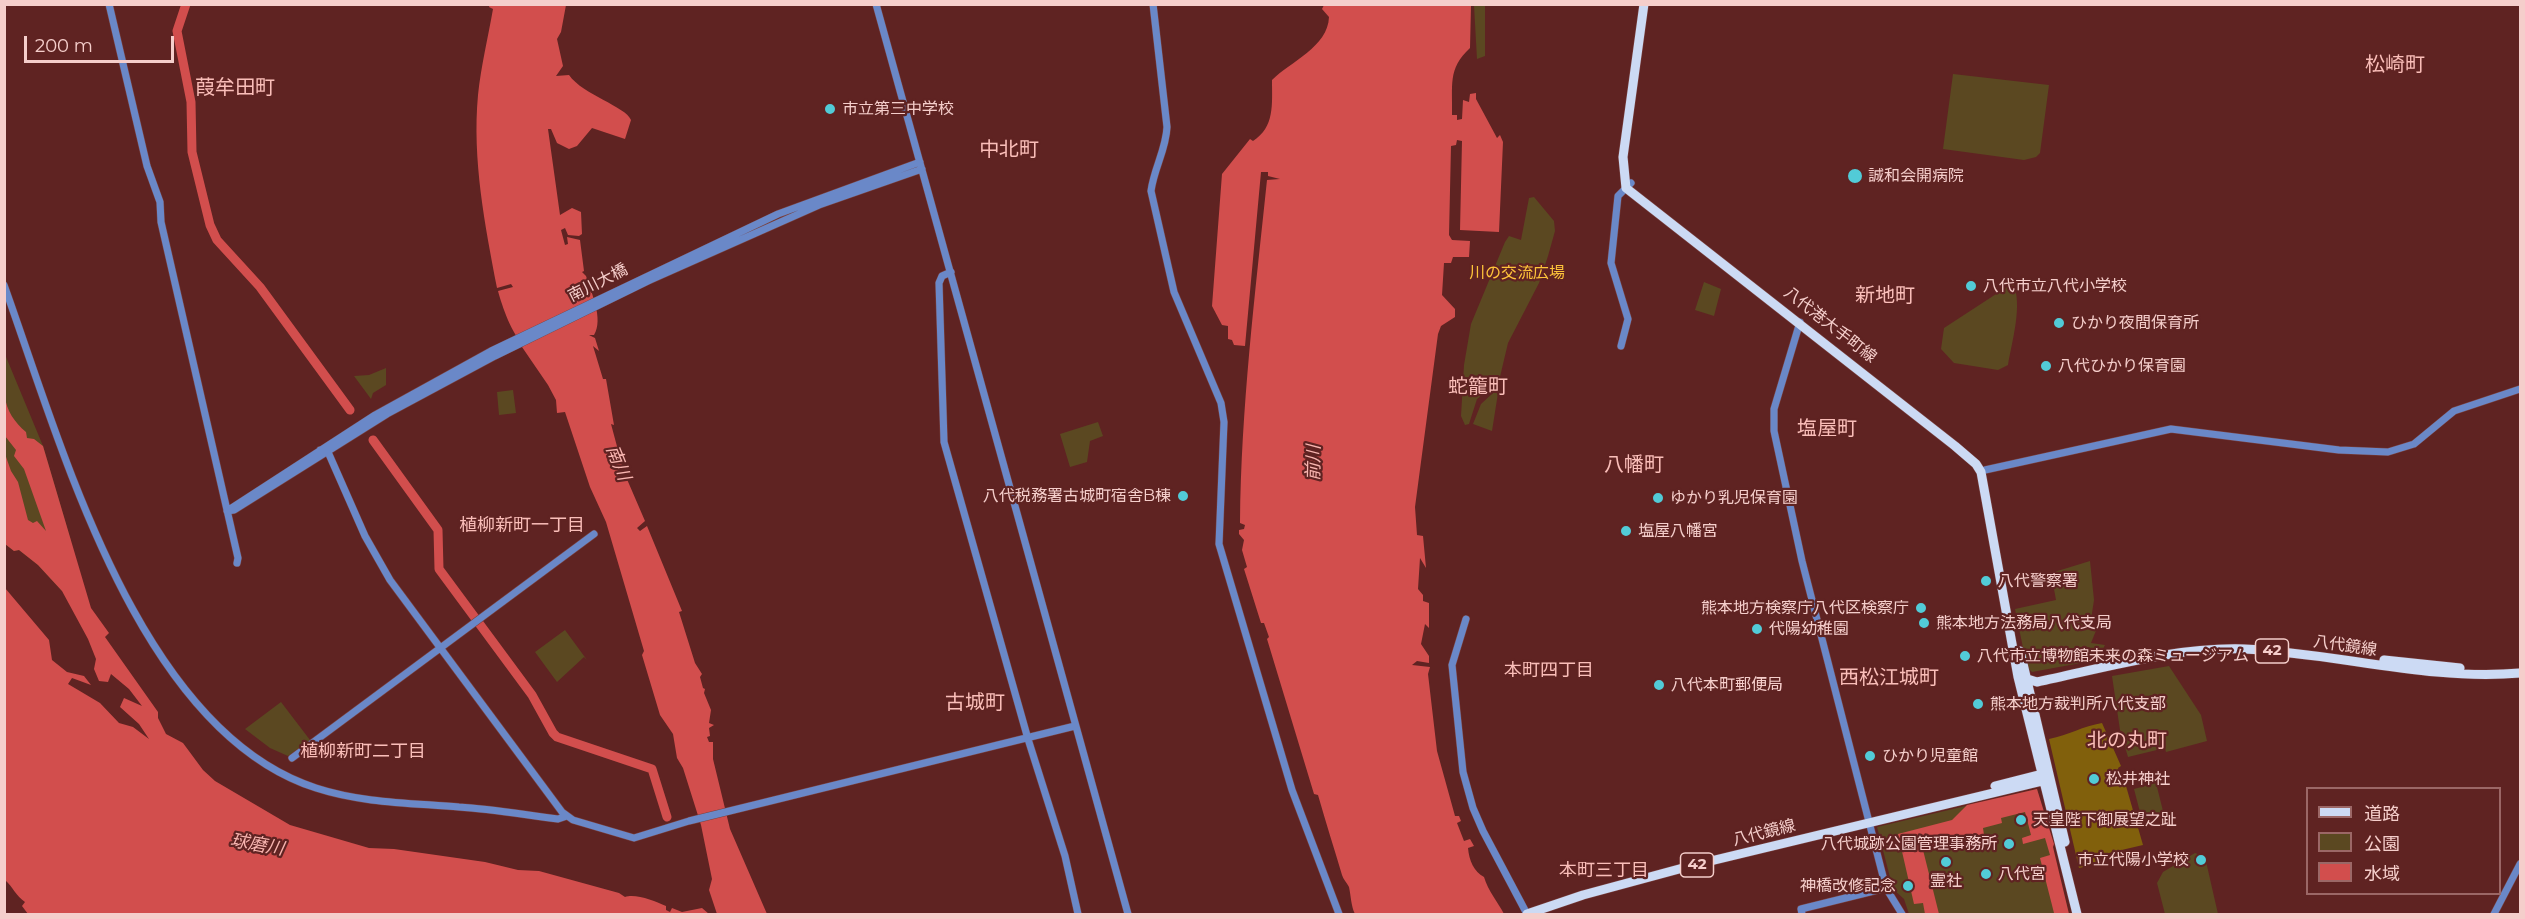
<!DOCTYPE html>
<meta charset="utf-8">
<style>
body{margin:0}
#map{position:relative;width:2525px;height:919px;overflow:hidden;background:#5f2322;font-family:Montserrat,"Noto Sans JP",sans-serif}
canvas{display:block}
.frame{position:absolute;inset:0;border:6px solid #f5cecb;pointer-events:none}
.legend{position:absolute;left:2306px;top:787px;width:195px;height:108px;box-sizing:border-box;background:#5f2322;border:2px solid #9b6766;margin:0;padding:8px 10px;list-style:none;font-size:18px;color:#f5cecb}
.legend li{display:flex;align-items:center;gap:12px;height:30px}
.legend b{width:30px;border:2px solid #9b6766}
.scale{position:absolute;left:24px;top:36px;width:150px;height:27px;box-sizing:border-box;border:3px solid #f5cecb;border-top:0;padding-left:8px;font-size:18px;line-height:21px;white-space:nowrap;color:#f5cecb;-webkit-text-stroke:4px #5f2322;paint-order:stroke}
</style>
<div id="map">
<canvas width="2525" height="919"></canvas>
<div class="frame"></div>
<ul class="legend">
<li><b style="height:8px;background:#ccdaf4"></b>道路</li>
<li><b style="height:16px;background:#5b4821"></b>公園</li>
<li><b style="height:16px;background:#d24e4d"></b>水域</li>
</ul>
<div class="scale">200 m</div>
</div>
<script>
const c = document.querySelector('canvas').getContext('2d');
c.lineJoin = 'round';
function paint(path, color) {
  c.fillStyle = color;
  c.fill(path, 'evenodd');
}
function trace(path, color, width, dash) {
  c.strokeStyle = color;
  c.lineWidth = width;
  c.lineCap = dash ? 'butt' : 'round';
  c.setLineDash(dash || []);
  c.stroke(path);
}
function drawText(font, color, halo, rows, align = 'center') {
  c.font = font + ' Montserrat,"Noto Sans JP",sans-serif';
  c.lineWidth = 4.5;
  c.setLineDash([]);
  c.textBaseline = 'middle';
  c.strokeStyle = halo;
  c.fillStyle = color;
  for (const [text, x, y, turn = 0] of rows) {
    c.save();
    c.translate(x, y);
    c.rotate((+turn || 0) * Math.PI / 180);
    c.textAlign = isNaN(turn) ? turn : align;
    if (halo) c.strokeText(text, 0, 0);
    c.fillText(text, 0, 0);
    c.restore();
  }
}
paint(new Path2D(`
 M 1474,5 L 1485,5 L 1485,56 L 1477,59 Z
 M 1953,74 L 2049,85 L 2040,153 L 2036,157 L 2024,160 L 1943,149 Z
 M 1534,197 L 1554,221 L 1555,231 L 1548,256 L 1539,283 L 1508,343 L 1499,381 L 1477,399 L 1469,424 L 1465,425 L 1461,416 L 1464,365 L 1471,324 L 1505,242 L 1509,236 L 1521,240 L 1529,198 Z
 M 1704,282 L 1721,289 L 1714,316 L 1695,310 Z
 M 2013,283 C 2023,305 2012,341 2008,365 L 1998,370 L 1954,363 L 1941,349 L 1944,328 Z
 M 4,352 L 43,446 L 71,541 L 67,549 L 58,531 L 62,591 L 38,565 L 19,550 L 14,551 L 5,544 Z
 M 386,368 L 386,385 L 373,393 L 371,399 L 354,376 L 369,375 Z
 M 513,390 L 516,413 L 499,415 L 497,392 Z
 M 1493,393 L 1498,393 L 1492,431 L 1473,424 L 1481,404 Z
 M 1098,422 L 1103,436 L 1090,441 L 1087,462 L 1070,467 L 1060,434 Z
 M 2090,561 L 2094,600 L 2090,626 L 2097,628 L 2091,643 L 2105,645 L 2097,660 L 2032,672 L 2027,667 L 2015,609 L 2056,600 L 2051,573 Z
 M 565,630 L 587,660 L 584,657 L 557,682 L 535,652 Z
 M 2169,666 L 2201,715 L 2207,741 L 2166,752 L 2165,748 L 2128,757 L 2120,730 L 2112,676 Z
 M 281,702 L 310,740 L 288,756 L 270,748 L 245,729 Z
 M 2156,783 L 2164,815 L 2142,820 L 2134,789 Z
 M 2037,789 L 2069,914 L 1909,914 L 1904,899 L 1893,889 L 1877,827 Z
 M 2195,853 L 2205,857 L 2218,914 L 2165,914 L 2157,883 L 2163,872 Z`), '#5b4821');
paint(new Path2D(`
 M 2102,723 L 2121,766 L 2118,768 L 2121,786 L 2126,786 L 2143,845 L 2096,856 L 2096,864 L 2079,868 L 2049,739 C 2069,735 2083,726 2102,723 Z`), '#81600c');
paint(new Path2D(`
 M 490,4 L 566,5 L 561,32 L 557,39 L 563,66 L 556,76 L 569,75 C 583,95 625,106 631,120 L 625,139 L 592,128 L 577,146 L 569,149 L 557,143 L 551,129 L 548,129 L 560,215 L 572,208 L 581,212 L 582,234 L 579,236 L 568,235 L 565,228 L 561,230 L 565,245 L 568,244 L 567,237 L 580,240 L 584,271 L 582,272 L 586,276 C 591,292 604,319 594,335 L 589,335 L 595,338 L 599,351 L 593,346 L 603,379 L 606,379 L 614,425 L 611,424 L 622,465 L 618,466 L 620,471 L 623,470 L 645,521 L 637,528 L 640,531 L 647,526 L 682,611 L 679,612 L 695,663 L 702,674 L 700,677 L 703,688 L 705,689 L 704,693 L 711,710 L 709,723 L 714,725 L 709,728 L 710,736 L 707,737 L 709,742 L 713,742 L 713,759 L 730,829 L 767,914 L 717,914 L 709,890 L 712,879 L 701,825 L 683,768 L 677,758 L 673,734 L 660,715 L 642,655 L 644,651 L 606,522 L 590,487 L 565,412 L 557,413 L 556,400 L 548,385 L 522,347 L 524,345 C 512,335 502,306 498,291 L 513,287 L 511,284 L 497,288 C 485,225 472,160 478,95 C 481,66 488,38 493,9 L 489,7 Z
 M 1324,5 L 1471,5 L 1470,48 C 1447,69 1453,86 1452,115 L 1457,115 L 1457,120 L 1462,119 L 1463,100 L 1469,102 L 1470,94 L 1476,93 L 1476,99 L 1497,138 L 1500,135 L 1503,142 L 1499,232 L 1460,230 L 1462,141 L 1457,140 L 1456,145 L 1451,146 L 1449,235 L 1452,240 L 1470,241 L 1469,257 L 1453,257 L 1451,263 L 1444,263 L 1442,295 L 1455,309 L 1455,317 L 1441,326 L 1438,334 L 1415,507 L 1417,535 L 1423,536 L 1426,568 L 1420,558 L 1418,589 L 1423,595 L 1423,601 L 1429,603 L 1429,628 L 1425,624 L 1421,644 L 1429,656 L 1429,663 L 1417,661 L 1412,665 L 1430,667 L 1428,674 L 1437,751 L 1455,816 L 1459,816 L 1461,821 L 1457,823 L 1464,841 L 1470,839 L 1474,846 L 1468,848 C 1469,860 1474,872 1484,877 C 1488,891 1498,902 1504,914 L 1355,914 C 1351,906 1351,896 1349,887 C 1347,883 1343,879 1342,875 C 1334,848 1326,823 1318,795 L 1314,794 L 1267,639 L 1269,637 L 1264,623 L 1261,623 L 1244,569 L 1247,567 L 1242,550 L 1244,540 L 1239,534 L 1239,530 L 1244,529 L 1245,525 L 1240,523 C 1241,408 1255,295 1267,180 L 1280,179 L 1268,176 L 1268,172 L 1261,172 L 1245,346 L 1234,345 L 1232,340 L 1228,339 L 1228,326 L 1222,325 L 1212,306 L 1222,174 L 1250,139 L 1253,141 C 1275,127 1272,104 1272,80 C 1290,62 1328,47 1329,17 L 1322,9 Z
 M 5,396 C 6,410 15,423 26,432 L 27,438 L 34,439 L 43,446 L 91,608 L 109,633 L 105,637 L 158,712 L 158,718 L 166,734 L 183,743 L 203,770 L 215,781 L 290,825 L 369,848 L 394,849 L 485,862 L 518,870 L 539,871 L 619,893 L 625,897 C 635,893 655,901 666,906 L 666,910 L 670,912 L 672,908 L 682,912 L 702,908 L 709,914 L 28,914 L 22,906 L 25,902 C 16,896 13,887 5,880 L 5,588 L 49,640 L 52,660 L 67,672 L 84,676 L 91,685 L 72,678 L 68,684 L 100,703 L 119,723 L 133,727 L 149,739 L 139,724 L 120,707 L 124,698 L 142,706 L 129,689 L 111,674 L 108,682 L 99,681 L 94,669 L 96,659 L 88,639 L 62,591 L 38,565 L 19,550 L 14,551 L 5,544 L 5,454 L 11,471 L 18,482 L 28,520 L 33,523 L 37,521 L 46,531 L 24,469 L 14,456 L 16,450 L 5,436 Z
 M 2037,789 L 2054,844 L 2053,847 L 2069,914 L 2048,914 L 2054,913 L 2040,858 L 2050,855 L 2045,838 L 2023,844 L 2022,838 L 2031,835 L 2025,812 L 2001,818 L 2002,823 L 1983,828 L 1984,835 L 1923,850 L 1939,914 L 1925,914 L 1923,903 L 1914,904 L 1898,834 L 1952,820 L 1967,805 Z`), '#d24e4d');
trace(new Path2D(`
 M 186,4 L 177,31 L 191,102 L 192,152 L 210,225 L 217,240 L 260,287 L 350,410
 M 373,440 L 438,530 L 439,569 L 532,695 L 553,733 L 557,737 L 652,769 L 667,817`), '#d24e4d', 9);
const minor = new Path2D(`
 M 109,4 L 147,166 L 160,202 L 161,222 L 238,558 L 237,563
 M 876,4 L 1128,914
 M 1153,4 L 1167,127 C 1166,150 1154,168 1151,191 L 1174,292 L 1221,403 L 1224,422 L 1219,544 L 1292,790 L 1339,914
 M 951,272 L 942,276 L 939,283 L 944,442 L 1028,739 L 1065,856 L 1078,914
 M 4,285 C 61,443 138,731 316,788 C 362,803 411,803 459,807 C 492,809 525,815 558,819 L 567,816
 M 1800,322 L 1774,409 L 1774,431 L 1802,561 L 1886,888 L 1902,914
 M 1621,346 L 1628,319 L 1611,263 L 1618,196 L 1631,183
 M 320,450 L 328,452 L 365,536 L 390,580 L 562,812 L 573,820 L 634,838 L 689,821 L 1075,726
 M 1985,470 L 2171,429 L 2339,450 L 2388,452 L 2414,444 L 2454,411 L 2520,389
 M 227,511 L 375,415 L 491,351 L 778,214 L 920,162
 M 227,511 L 234,510 L 387,414 L 495,356 L 650,280 L 819,205 L 922,169
 M 1466,619 L 1452,665 L 1463,772 L 1473,808 L 1483,831 L 1527,914
 M 292,758 L 594,534
 M 1802,914 L 1801,909 L 1886,888
 M 2494,914 L 2520,864`);
const major = new Path2D(`
 M 1644,4 L 1623,157 L 1626,188 L 1955,446 L 1976,464 L 1981,472 L 2018,677 L 2077,914
 M 2020,651 L 2065,842
 M 2384,660 L 2460,668
 M 2021,677 L 2037,682 C 2104,668 2175,647 2244,649 C 2337,653 2427,681 2520,673
 M 1995,786 L 2046,773
 M 1527,914 L 1583,895 L 1694,865 L 2047,780`);
trace(minor, '#7a4240', 8);
trace(major, '#7a4240', 10);
trace(minor, '#6a88c8', 7);
trace(major, '#ccdaf4', 9);
for (const [x, y, r, color] of [
 [830,109,6,"#52cbd7"],
 [1855,176,8,"#52cbd7"],
 [1971,286,6,"#52cbd7"],
 [2059,323,6,"#52cbd7"],
 [2046,366,6,"#52cbd7"],
 [1183,496,6,"#52cbd7"],
 [1658,498,6,"#52cbd7"],
 [1626,531,6,"#52cbd7"],
 [1986,581,6,"#52cbd7"],
 [1921,608,6,"#52cbd7"],
 [1924,623,6,"#52cbd7"],
 [1757,629,6,"#52cbd7"],
 [1965,656,6,"#52cbd7"],
 [1659,685,6,"#52cbd7"],
 [1978,704,6,"#52cbd7"],
 [1870,756,6,"#52cbd7"],
 [2094,779,6,"#52cbd7"],
 [2021,820,6,"#52cbd7"],
 [2009,844,6,"#52cbd7"],
 [2201,860,6,"#52cbd7"],
 [1946,862,6,"#52cbd7"],
 [1986,874,6,"#52cbd7"],
 [1908,886,6,"#52cbd7"]
]) {
  const dot = new Path2D();
  dot.arc(x, y, r, 0, 2 * Math.PI);
  c.fillStyle = color;
  c.fill(dot);
  trace(dot, '#5f2322', 2);
}
for (const [x, y, w] of [
 [2272,651,33],
 [1697,865,33]
]) {
  const box = new Path2D();
  box.roundRect(x - w / 2, y - 12, w, 24, 4.5);
  c.fillStyle = '#5f2322';
  c.fill(box);
  trace(box, '#f5cecb', 1.5);
}
drawText('bold 15px', '#f5cecb', null, [
 ["42",2272,651],
 ["42",1697,865]
]);
drawText('16px', '#f5cecb', '#5f2322', [
 ["市立第三中学校",842,109],
 ["誠和会開病院",1868,176],
 ["八代市立八代小学校",1983,286],
 ["ひかり夜間保育所",2071,323],
 ["八代ひかり保育園",2058,366],
 ["八代税務署古城町宿舎B棟",1171,496,"right"],
 ["ゆかり乳児保育園",1670,498],
 ["塩屋八幡宮",1638,531],
 ["八代警察署",1998,581],
 ["熊本地方検察庁八代区検察庁",1909,608,"right"],
 ["熊本地方法務局八代支局",1936,623],
 ["代陽幼稚園",1769,629],
 ["八代市立博物館未来の森ミュージアム",1977,656],
 ["八代本町郵便局",1671,685],
 ["熊本地方裁判所八代支部",1990,704],
 ["ひかり児童館",1882,756],
 ["松井神社",2106,779],
 ["天皇陛下御展望之趾",2033,820],
 ["八代城跡公園管理事務所",1997,844,"right"],
 ["市立代陽小学校",2189,860,"right"],
 ["八代宮",1998,874],
 ["霊社",1946,881,"center"],
 ["神橋改修記念",1896,886,"right"]
], 'left');
drawText('16px', '#fec43a', '#5f2322', [
 ["川の交流広場",1517,273]
]);
drawText('16px', '#f5cecb', '#5f2322', [
 ["南川大橋",598,283,-27],
 ["八代港大手町線",1830,325,38],
 ["八代鏡線",2345,646,8],
 ["八代鏡線",1764,833,-14]
]);
drawText('italic 18px', '#f8b5b0', '#5f2322', [
 ["南川",618,463,68],
 ["前川",1314,463,-89],
 ["球磨川",257,845,10]
]);
drawText('18px', '#fabeb9', '#5f2322', [
 ["植柳新町一丁目",522,526],
 ["本町四丁目",1549,671],
 ["植柳新町二丁目",363,752],
 ["本町三丁目",1604,871]
]);
drawText('20px', '#fabeb9', '#5f2322', [
 ["松崎町",2395,65],
 ["葭牟田町",235,88],
 ["中北町",1009,150],
 ["新地町",1885,296],
 ["蛇籠町",1478,387],
 ["塩屋町",1827,429],
 ["八幡町",1634,465],
 ["西松江城町",1889,678],
 ["古城町",975,703],
 ["北の丸町",2127,741]
]);
</script>
